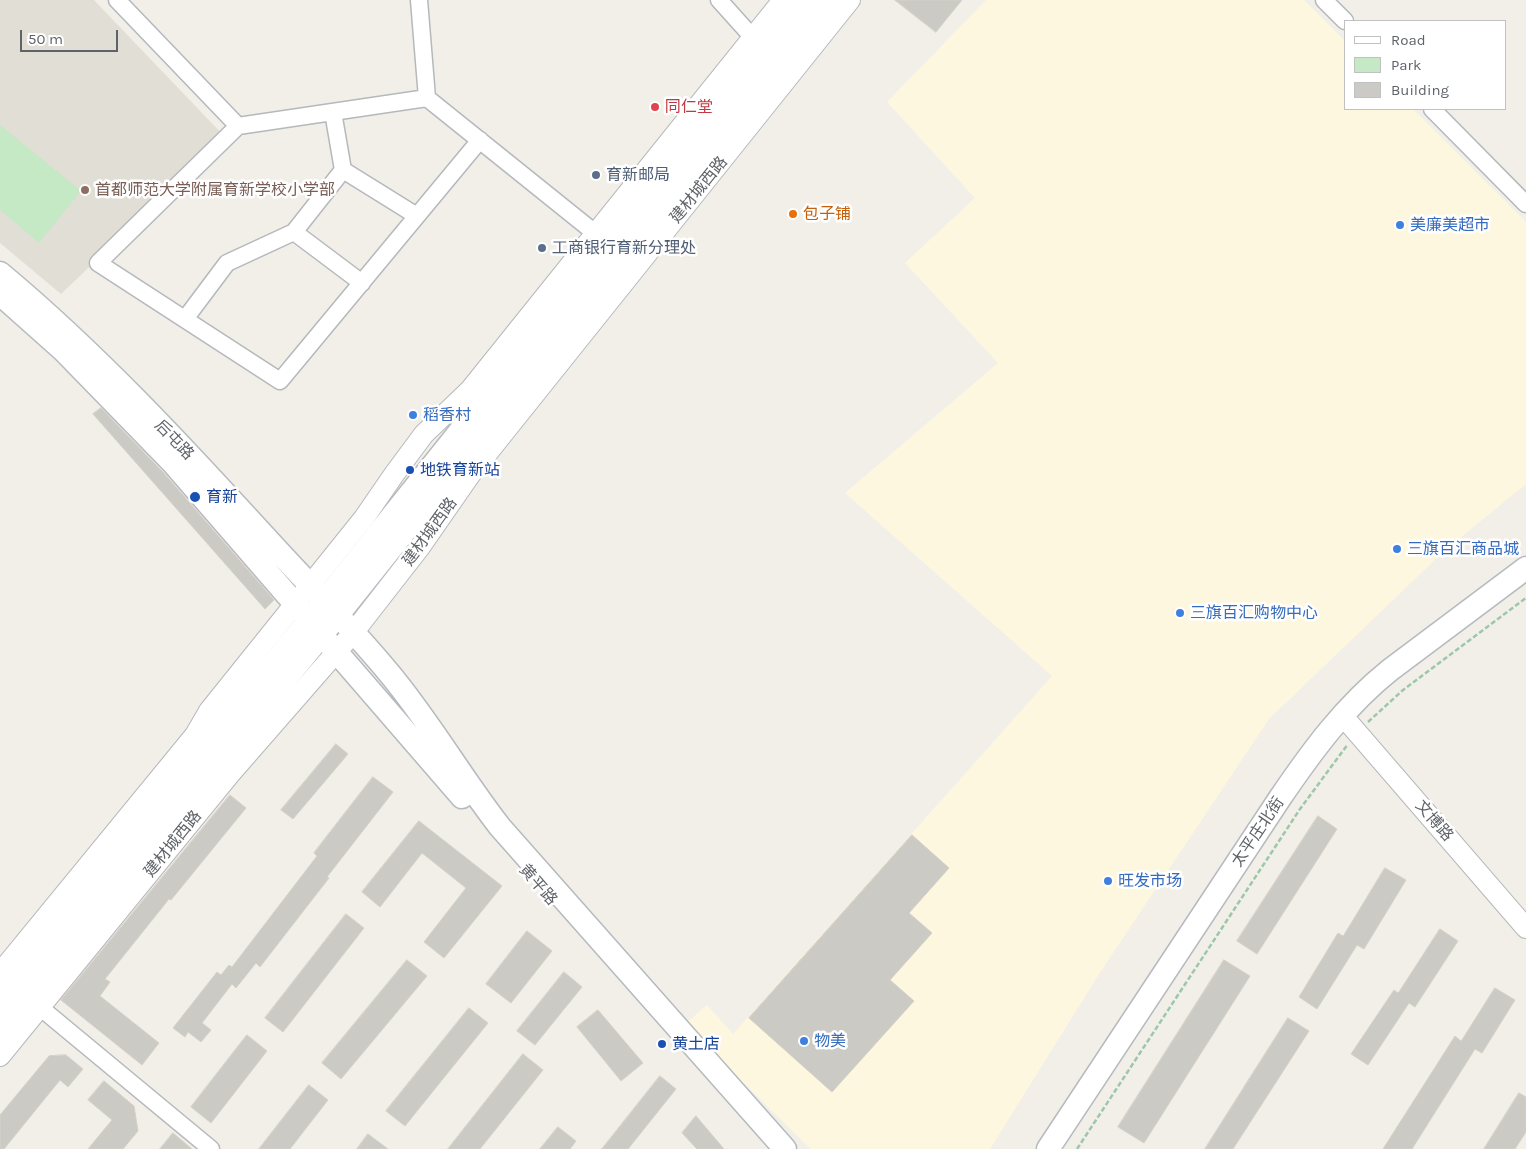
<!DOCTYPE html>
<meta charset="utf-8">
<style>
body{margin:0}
#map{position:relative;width:1526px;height:1149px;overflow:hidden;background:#f1efe8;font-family:Karla,sans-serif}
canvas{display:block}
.legend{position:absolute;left:1344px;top:20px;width:162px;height:90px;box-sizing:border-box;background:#fff;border:1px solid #bfc1c3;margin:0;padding:6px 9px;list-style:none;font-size:15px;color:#5f6368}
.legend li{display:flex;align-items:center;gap:10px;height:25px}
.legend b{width:25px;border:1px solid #bfc1c3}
.scale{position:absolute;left:20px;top:30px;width:98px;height:22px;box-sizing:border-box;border:2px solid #5f6368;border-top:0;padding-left:6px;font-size:15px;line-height:18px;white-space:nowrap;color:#5f6368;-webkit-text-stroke:4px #fff;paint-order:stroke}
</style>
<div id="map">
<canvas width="1526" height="1149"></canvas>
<ul class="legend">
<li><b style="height:6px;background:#fff"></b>Road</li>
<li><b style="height:14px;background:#c5e8c5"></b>Park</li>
<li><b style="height:14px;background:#cccac5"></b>Building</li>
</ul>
<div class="scale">50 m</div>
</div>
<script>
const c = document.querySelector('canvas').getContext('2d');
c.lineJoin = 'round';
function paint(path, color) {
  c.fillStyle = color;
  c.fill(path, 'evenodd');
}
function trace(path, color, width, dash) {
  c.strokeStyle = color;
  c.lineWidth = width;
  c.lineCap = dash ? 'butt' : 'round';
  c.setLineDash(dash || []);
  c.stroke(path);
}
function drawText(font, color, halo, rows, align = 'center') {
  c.font = font + ' Karla,"Noto Sans SC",sans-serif';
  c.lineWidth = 5;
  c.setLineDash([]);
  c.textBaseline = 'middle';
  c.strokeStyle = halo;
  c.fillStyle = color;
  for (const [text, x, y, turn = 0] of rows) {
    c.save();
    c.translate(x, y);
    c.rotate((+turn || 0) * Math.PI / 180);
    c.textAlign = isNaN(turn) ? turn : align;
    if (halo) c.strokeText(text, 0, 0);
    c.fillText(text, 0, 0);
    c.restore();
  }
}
paint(new Path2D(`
 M 986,0 L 1304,0 L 1345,41 L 1345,109 L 1413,109 L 1526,222 L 1526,484 L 1444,551 L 1269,719 L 1099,974 L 990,1149 L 811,1149 L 684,1025 L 707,1005 L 733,1034 L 1052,676 L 845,493 L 998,363 L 905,263 L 975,198 L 887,102 Z`), '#fef7e0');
paint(new Path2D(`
 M 0,0 L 94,0 L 225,137 L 61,294 L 0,243 Z`), '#e1ded6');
paint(new Path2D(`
 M 0,125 L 81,191 L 39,243 L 0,210 Z`), '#c5e8c5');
const building = new Path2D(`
 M 895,0 L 962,0 L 936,32 Z
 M 101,408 L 163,472 L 274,600 L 265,609 L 93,414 Z
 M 336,744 L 348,754 L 293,819 L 281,810 Z
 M 373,777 L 393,792 L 327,877 L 329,878 L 260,967 L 256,963 L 236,988 L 232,984 L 202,1023 L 211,1030 L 201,1042 L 188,1032 L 185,1037 L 173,1028 L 217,972 L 221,975 L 229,965 L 232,967 L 317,856 L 314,853 Z
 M 230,795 L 246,808 L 171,900 L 169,899 L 105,979 L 110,982 L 100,996 L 159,1043 L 142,1065 L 61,1000 Z
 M 1318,816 L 1337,829 L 1257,954 L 1237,941 Z
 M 419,821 L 502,886 L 444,958 L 424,942 L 466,888 L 422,853 L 380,907 L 362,892 Z
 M 912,835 L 949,868 L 909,913 L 932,933 L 890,980 L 914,1001 L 832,1092 L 749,1018 Z
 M 1385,868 L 1406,880 L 1364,949 L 1357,945 L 1317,1009 L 1299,997 L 1338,933 L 1343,936 Z
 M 346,914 L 364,928 L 283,1032 L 265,1018 Z
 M 1440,929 L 1458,941 L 1415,1007 L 1409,1003 L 1368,1065 L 1351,1054 L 1394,990 L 1398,993 Z
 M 527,931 L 552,951 L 511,1003 L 486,984 Z
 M 407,960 L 427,976 L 341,1079 L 322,1063 Z
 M 1224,960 L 1250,976 L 1144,1143 L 1118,1127 Z
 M 564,972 L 582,987 L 535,1045 L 517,1031 Z
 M 1495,988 L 1515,1000 L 1482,1053 L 1475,1049 L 1412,1149 L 1383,1149 L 1455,1036 L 1461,1041 Z
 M 469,1008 L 488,1023 L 405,1126 L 386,1111 Z
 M 598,1010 L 643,1063 L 621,1081 L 577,1027 Z
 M 1288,1018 L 1309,1031 L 1233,1149 L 1205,1149 Z
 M 247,1035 L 267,1051 L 211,1123 L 191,1107 Z
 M 523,1054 L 543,1070 L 480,1149 L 448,1149 Z
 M 66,1055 L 83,1069 L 68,1087 L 60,1080 L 4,1149 L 0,1149 L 0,1115 L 49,1056 Z
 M 660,1076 L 676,1089 L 628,1149 L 602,1149 Z
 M 104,1081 L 134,1106 L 138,1131 L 123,1149 L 88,1149 L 112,1120 L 88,1100 Z
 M 309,1085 L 328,1100 L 290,1149 L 259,1149 Z
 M 1519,1093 L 1526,1097 L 1526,1132 L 1515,1149 L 1484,1149 Z
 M 696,1116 L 724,1149 L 697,1149 L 682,1133 Z
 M 558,1127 L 576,1141 L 570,1149 L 540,1149 Z
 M 173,1133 L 192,1149 L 160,1149 Z
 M 368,1134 L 388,1149 L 357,1149 Z`);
paint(building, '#cccac5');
trace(building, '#d6d1c6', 1);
const minor = new Path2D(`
 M 117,0 L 238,126 L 427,98
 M 419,0 L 427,98 L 605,241
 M 719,0 L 746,30 L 763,44
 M 1324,0 L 1345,21
 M 1432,109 L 1526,204
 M 333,112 L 343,170
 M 238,126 L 98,263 L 280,381 L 480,140
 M 362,283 L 294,232 L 343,170 L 417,216
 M 185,319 L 227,263 L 294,232
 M 30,999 L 211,1149`);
const tertiary = new Path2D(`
 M 1342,715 L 1526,928
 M 0,973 L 195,735 L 209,711 L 364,518 L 395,473 L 424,434 L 470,390 L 783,0
 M 0,1056 L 230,774 L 353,633 L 420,547 L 470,475 L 850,0`);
const secondary = new Path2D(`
 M 0,273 C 96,353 183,447 267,539 C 308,584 351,627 389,673 C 430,722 461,777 500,827 L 785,1149
 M 0,294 L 64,351 L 173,463 L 462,797
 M 0,1000 L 309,620 L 805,0
 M 0,1029 L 337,616 L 829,0
 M 1048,1149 L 1280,798 C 1312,751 1345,706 1390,670 L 1526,568`);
trace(minor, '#b5b8bc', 19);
trace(tertiary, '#b5b8bc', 22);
trace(secondary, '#b6babf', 25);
trace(new Path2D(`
 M 1368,722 L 1403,690 L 1526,598
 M 1077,1149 L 1300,809 L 1348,744`), '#9cc7a9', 2.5, [5, 2.5]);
trace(minor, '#fff', 16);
trace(tertiary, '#fff', 20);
trace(secondary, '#fff', 22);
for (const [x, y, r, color] of [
 [655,107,5,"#e0444e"],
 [596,175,5,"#5c6f8a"],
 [85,190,5,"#8d6e63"],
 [793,214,5,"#e8710a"],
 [1400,225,5,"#3f7fe0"],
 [542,248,5,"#5c6f8a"],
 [413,415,5,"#3f7fe0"],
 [410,470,5,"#1a4fb4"],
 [195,497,6,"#1a4fb4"],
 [1397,549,5,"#3f7fe0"],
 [1180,613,5,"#3f7fe0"],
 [1108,881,5,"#3f7fe0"],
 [804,1041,5,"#3f7fe0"],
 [662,1044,5,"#1a4fb4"]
]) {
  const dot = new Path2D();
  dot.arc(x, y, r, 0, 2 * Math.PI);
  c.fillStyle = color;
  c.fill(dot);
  trace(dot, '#fff', 2);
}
drawText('16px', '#be3a42', '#fff', [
 ["同仁堂",665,107]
], 'left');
drawText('16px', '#4e5e75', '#fff', [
 ["育新邮局",606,175],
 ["工商银行育新分理处",552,248]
], 'left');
drawText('16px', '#785e54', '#fff', [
 ["首都师范大学附属育新学校小学部",95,190]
], 'left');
drawText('16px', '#5f6368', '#fff', [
 ["建材城西路",699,190,-51],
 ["后屯路",174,440,46],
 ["建材城西路",430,532,-54],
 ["文博路",1434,821,49],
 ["太平庄北街",1258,832,-56],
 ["建材城西路",173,844,-51],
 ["黄平路",538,885,49]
]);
drawText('16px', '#c56008', '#fff', [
 ["包子铺",803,214]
], 'left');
drawText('16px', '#366cbe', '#fff', [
 ["美廉美超市",1410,225],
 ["稻香村",423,415],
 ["三旗百汇商品城",1407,549],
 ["三旗百汇购物中心",1190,613],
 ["旺发市场",1118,881],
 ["物美",814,1041]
], 'left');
drawText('16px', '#164399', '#fff', [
 ["地铁育新站",420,470],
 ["育新",206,497],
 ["黄土店",672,1044]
], 'left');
</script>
